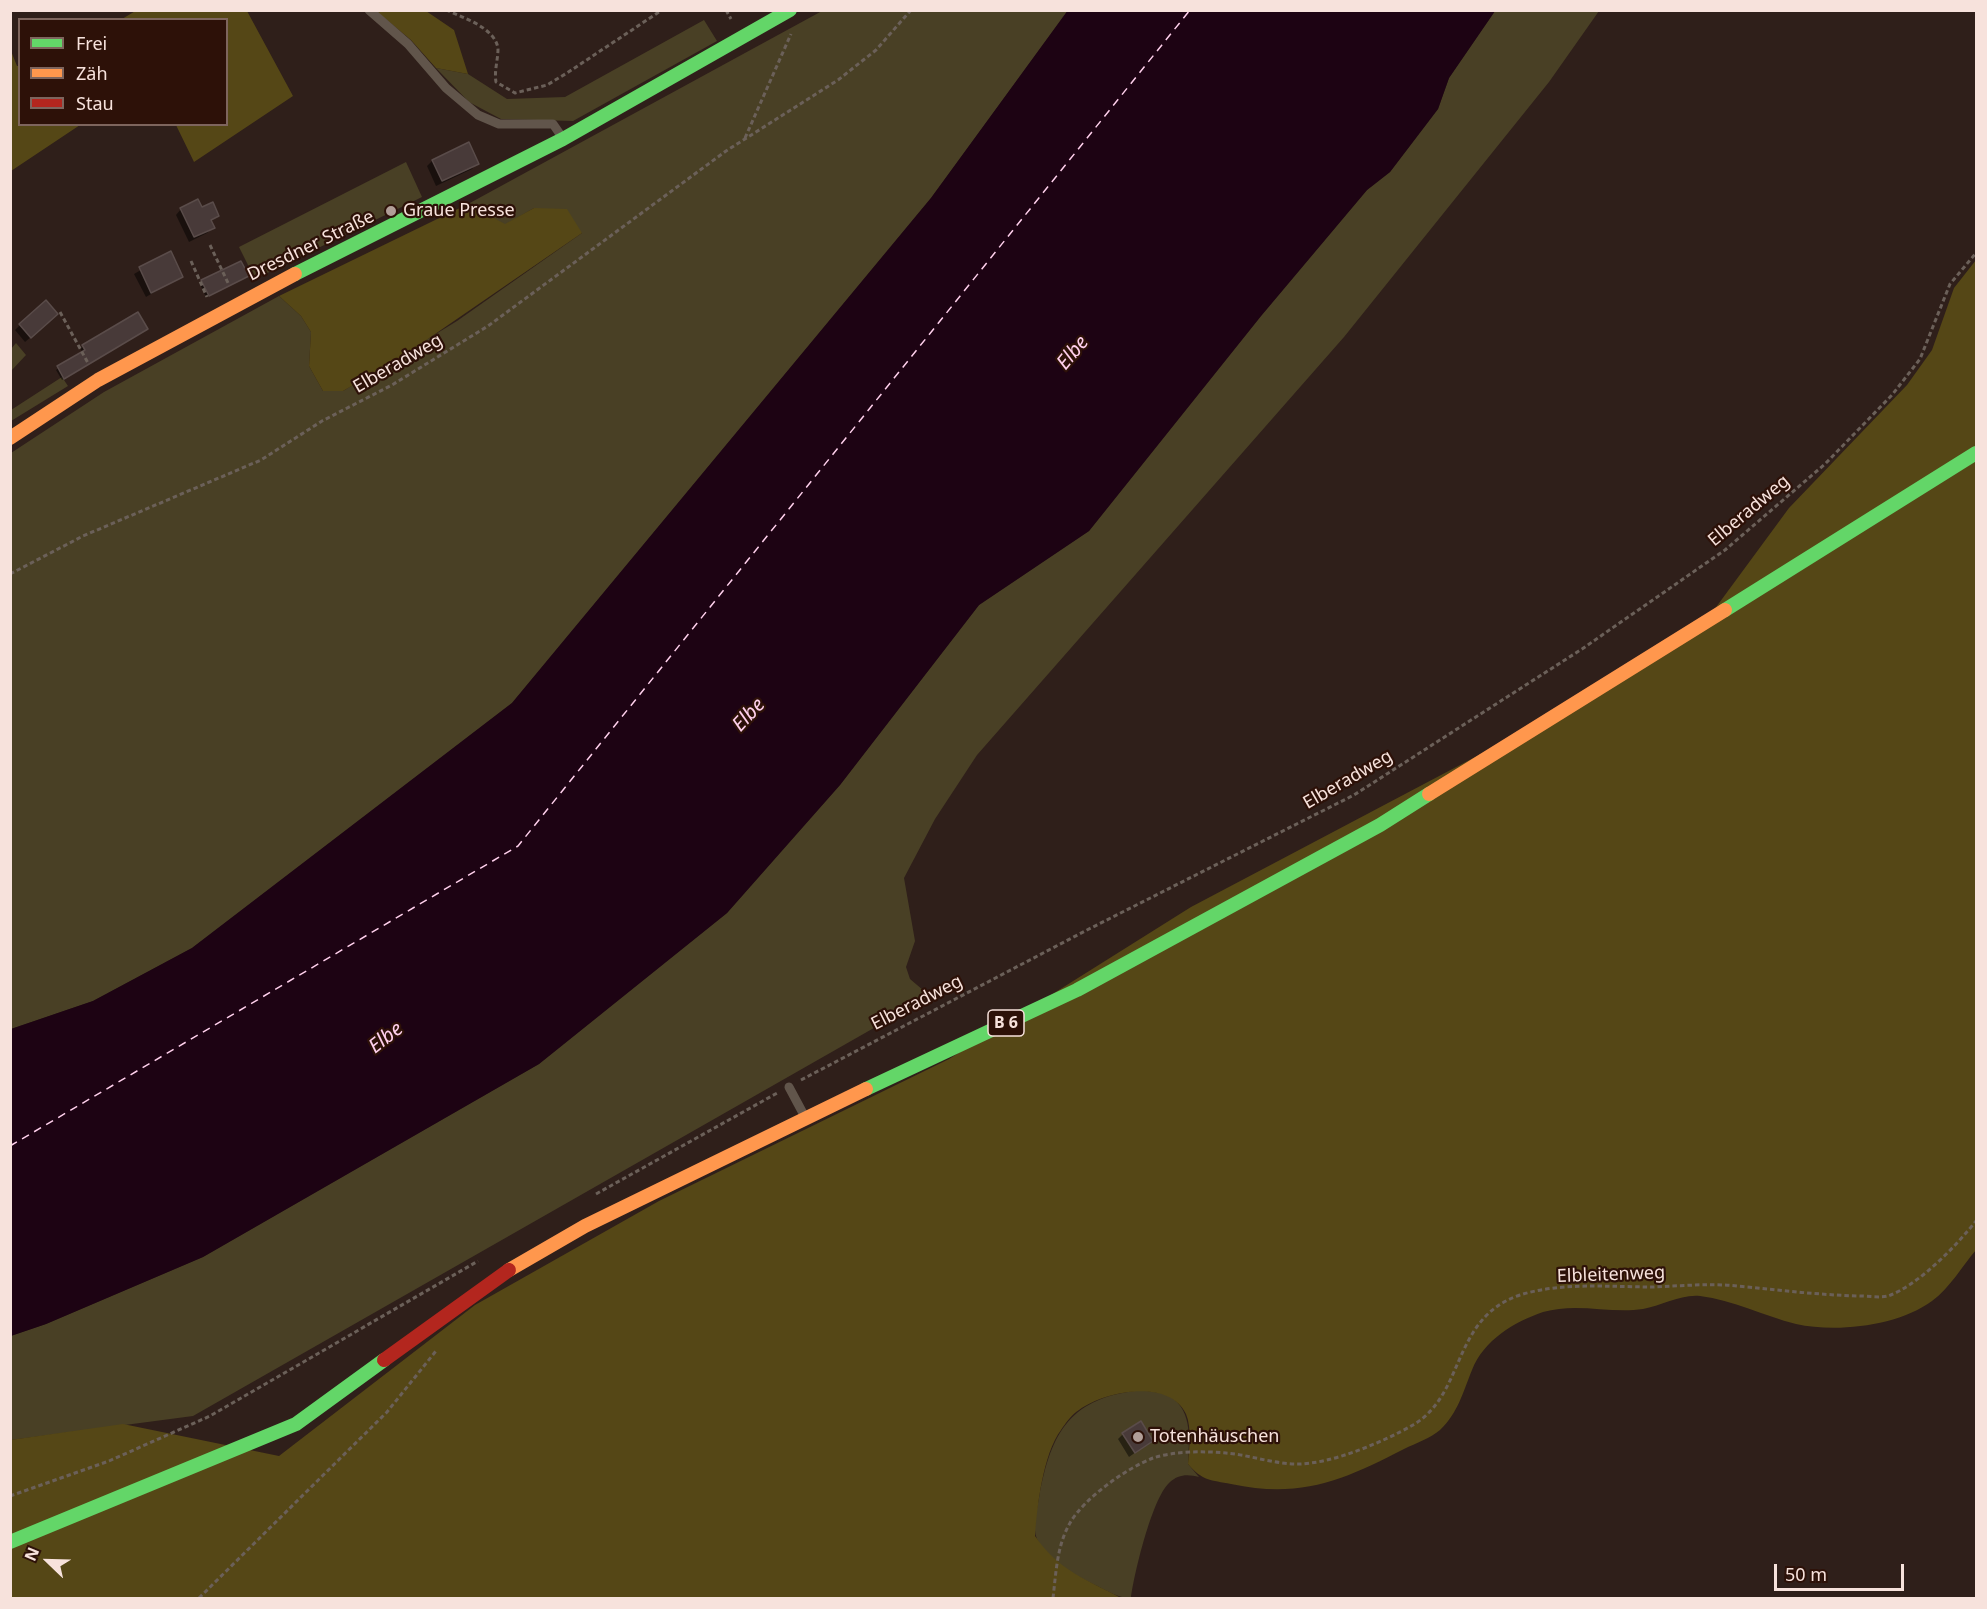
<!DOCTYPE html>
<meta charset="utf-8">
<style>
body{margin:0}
#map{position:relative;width:1987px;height:1609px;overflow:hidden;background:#2f1f1a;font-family:"Noto Sans",sans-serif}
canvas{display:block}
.frame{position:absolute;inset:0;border:12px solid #f7e2dc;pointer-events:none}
.legend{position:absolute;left:18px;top:18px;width:210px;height:108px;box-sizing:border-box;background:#2d1108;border:2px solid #7e655d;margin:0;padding:8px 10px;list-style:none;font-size:18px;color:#f7e2dc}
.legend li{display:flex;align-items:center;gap:12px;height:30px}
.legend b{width:30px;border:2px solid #7e655d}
.north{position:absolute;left:18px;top:1531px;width:60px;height:60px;-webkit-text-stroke:4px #2d1108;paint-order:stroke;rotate:293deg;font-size:16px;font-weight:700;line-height:24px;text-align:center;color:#f7e2dc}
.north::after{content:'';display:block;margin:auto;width:21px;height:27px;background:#f7e2dc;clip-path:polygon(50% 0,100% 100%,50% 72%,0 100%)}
.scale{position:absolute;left:1774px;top:1564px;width:130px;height:27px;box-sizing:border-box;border:3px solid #f7e2dc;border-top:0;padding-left:8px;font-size:18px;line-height:21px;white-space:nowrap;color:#f7e2dc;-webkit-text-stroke:4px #2d1108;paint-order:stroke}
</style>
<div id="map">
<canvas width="1987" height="1609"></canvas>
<div class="frame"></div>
<ul class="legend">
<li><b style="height:8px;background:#63d668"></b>Frei</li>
<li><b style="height:8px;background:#ff974d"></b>Zäh</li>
<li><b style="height:8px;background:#b3261e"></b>Stau</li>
</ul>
<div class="north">N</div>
<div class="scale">50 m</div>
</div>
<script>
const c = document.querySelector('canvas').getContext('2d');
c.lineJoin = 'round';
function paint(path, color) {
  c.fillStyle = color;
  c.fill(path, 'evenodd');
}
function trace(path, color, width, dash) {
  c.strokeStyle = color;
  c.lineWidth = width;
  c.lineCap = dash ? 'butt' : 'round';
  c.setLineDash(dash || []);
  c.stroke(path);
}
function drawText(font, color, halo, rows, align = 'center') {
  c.font = font + ' "Noto Sans",sans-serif';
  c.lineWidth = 4.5;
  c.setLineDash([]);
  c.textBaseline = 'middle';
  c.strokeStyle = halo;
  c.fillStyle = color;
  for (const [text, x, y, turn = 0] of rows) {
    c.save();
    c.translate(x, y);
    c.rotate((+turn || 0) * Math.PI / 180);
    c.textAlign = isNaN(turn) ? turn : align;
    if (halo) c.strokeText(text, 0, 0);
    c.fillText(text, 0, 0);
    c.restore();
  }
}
paint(new Path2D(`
 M 822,11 L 1068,11 L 931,198 L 512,703 L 192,948 L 93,1001 L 11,1029 L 11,453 L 104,392 L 279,296 L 301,316 L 311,332 L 309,366 L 323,391 L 343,391 L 457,321 L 582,233 L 534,208 L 505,225 L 468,204 Z
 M 1495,11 L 1599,11 L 1549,82 L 1344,337 L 977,755 L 935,819 L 904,878 L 915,941 L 906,967 L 910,979 L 930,996 L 193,1416 L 11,1440 L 10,1336 L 46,1324 L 203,1257 L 539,1064 L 727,913 L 840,785 L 979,605 L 1089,531 L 1261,316 L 1367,190 L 1390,172 L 1438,109 L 1449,78 Z
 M 704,20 L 717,41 L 573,121 L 501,119 L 469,102 L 436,68 L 468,74 L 507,99 L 565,97 Z
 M 406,162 L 422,197 L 255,279 L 239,247 Z
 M 16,343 L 26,355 L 11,371 L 11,349 Z
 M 62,377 L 68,386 L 11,421 L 11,410 Z
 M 1142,1390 C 1150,1392 1164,1392 1171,1397 C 1193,1412 1189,1441 1188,1464 L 1199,1477 C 1188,1474 1178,1474 1169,1483 C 1152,1499 1134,1574 1131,1598 C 1117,1598 1106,1590 1093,1584 C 1072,1574 1048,1561 1037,1539 C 1032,1528 1037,1509 1039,1498 C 1051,1431 1071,1397 1142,1390 Z`), '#494025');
paint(new Path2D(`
 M 137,10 L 247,11 L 293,96 L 194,162 L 176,125 L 226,124 L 226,20 L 122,19 Z
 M 376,11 L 426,11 L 454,30 L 468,74 L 436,68 L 411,40 Z
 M 11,51 L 17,66 L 19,66 L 20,124 L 80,125 L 11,171 Z
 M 468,204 L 505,224 L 534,208 L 567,209 L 582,233 L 406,354 L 343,391 L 323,391 L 309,366 L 311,332 L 301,316 L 279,296 Z
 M 1976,260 L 1976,1250 C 1962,1266 1950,1288 1932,1301 C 1898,1326 1837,1333 1796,1324 C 1764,1316 1733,1300 1700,1296 C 1681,1294 1661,1306 1643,1309 C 1610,1314 1577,1302 1543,1312 C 1514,1322 1484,1340 1472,1370 C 1463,1392 1458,1413 1440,1430 C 1431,1438 1416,1443 1404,1449 C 1344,1480 1301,1499 1231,1484 C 1211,1480 1202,1481 1188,1464 C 1189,1450 1192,1428 1186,1414 C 1169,1378 1105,1391 1079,1410 C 1072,1414 1065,1424 1061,1430 C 1043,1454 1037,1507 1035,1536 C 1059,1571 1086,1579 1121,1598 L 11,1598 L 10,1440 L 123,1424 L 279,1456 L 475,1305 L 659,1201 L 949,1059 L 1191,907 L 1477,756 L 1700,629 L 1789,508 L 1907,385 L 1932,350 L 1954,288 Z`), '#554716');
paint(new Path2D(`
 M 1068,10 L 1495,11 L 1449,78 L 1438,109 L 1390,172 L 1367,190 L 1261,316 L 1089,531 L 979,605 L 840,785 L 727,913 L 539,1064 L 203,1257 L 46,1324 L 11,1336 L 11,1029 L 93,1001 L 192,948 L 512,703 L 931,198 Z`), '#1d0313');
paint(new Path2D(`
 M 432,161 L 477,163 L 472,169 L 436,186 L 427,166 Z
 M 181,209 L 201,209 L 217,215 L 210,222 L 213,227 L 207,233 L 189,242 L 176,215 Z
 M 170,253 L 181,276 L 146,297 L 134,274 Z
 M 247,276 L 206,297 L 200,284 L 202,282 Z
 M 51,320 L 25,342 L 15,330 L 20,325 Z
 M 146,329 L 62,380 L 56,370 L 83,353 L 80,348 L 83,346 Z
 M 1123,1434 L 1151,1441 L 1129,1457 L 1118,1439 Z`), '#0007');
trace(new Path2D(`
 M 10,1146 L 518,846 L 1190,10`), '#ffd0ec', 1.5, [8, 6]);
const building = new Path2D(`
 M 469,142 L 479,164 L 442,181 L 432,160 Z
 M 198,199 L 202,207 L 213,202 L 219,216 L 211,220 L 215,228 L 194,237 L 180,208 Z
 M 171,251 L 183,277 L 151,293 L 139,267 Z
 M 241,261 L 249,276 L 209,296 L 201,280 Z
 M 46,300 L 58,314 L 31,338 L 19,324 Z
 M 138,312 L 148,329 L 64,379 L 57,366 L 85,350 L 82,345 Z
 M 1141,1421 L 1153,1441 L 1135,1453 L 1122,1433 Z`);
paint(building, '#483a39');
trace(building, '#5a4c4a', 1.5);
trace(new Path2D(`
 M 446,10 C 462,17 496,28 498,49 C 498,60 494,71 496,82 L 515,93 L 547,85 L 567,73 L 662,10
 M 726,10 L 731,19
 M 745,138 L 791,34
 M 210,245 L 229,285
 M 191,261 L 207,297
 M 60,312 L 88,363
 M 10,574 L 83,536 L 261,460 L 322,421 L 392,385 L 488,326 L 726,151 L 838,80 L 876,50 L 911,10
 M 801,1080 L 1087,930 L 1354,795 L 1582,649 L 1725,550 L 1825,464 L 1892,395 L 1920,359 L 1950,284 L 1976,253
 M 596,1194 L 779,1092
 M 10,1496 L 109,1461 L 210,1416 L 478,1261
 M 199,1598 L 387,1412 L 436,1351
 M 1053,1598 C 1056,1573 1057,1545 1070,1523 C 1084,1498 1127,1468 1153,1458 C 1174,1451 1204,1451 1226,1453 C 1249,1455 1274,1464 1297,1464 C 1332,1464 1383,1442 1413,1425 C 1466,1394 1451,1318 1520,1295 C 1561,1282 1610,1287 1653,1287 C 1681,1286 1710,1283 1737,1286 C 1779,1290 1818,1295 1860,1296 C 1868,1296 1880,1298 1888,1296 C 1919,1285 1956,1246 1976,1221`), '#6b6059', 3, [4.5, 3]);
trace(new Path2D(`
 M 369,10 L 408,44 L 446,88 L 478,115 L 499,124 L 553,124 L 562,137
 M 789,1087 L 804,1115`), '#61554b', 9);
trace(new Path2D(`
 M 295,274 L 563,139 L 790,10
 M 1725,610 L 1976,453
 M 866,1089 L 1077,990 L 1380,825 L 1429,794
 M 10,1542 L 296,1424 L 384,1360`), '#63d668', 14);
trace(new Path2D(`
 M 10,438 L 98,380 L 295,274
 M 1429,794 L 1725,610
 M 509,1270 L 585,1226 L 866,1089`), '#ff974d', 14);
trace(new Path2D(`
 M 384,1360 L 509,1270`), '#b3261e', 14);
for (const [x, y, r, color] of [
 [391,211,6,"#b19e98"],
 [1138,1437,6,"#b19e98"]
]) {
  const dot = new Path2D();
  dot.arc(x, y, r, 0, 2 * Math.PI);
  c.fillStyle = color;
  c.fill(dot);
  trace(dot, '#2d1108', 2);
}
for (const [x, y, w] of [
 [1006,1023,36]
]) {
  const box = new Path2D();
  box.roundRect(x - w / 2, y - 13, w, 26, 4.5);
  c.fillStyle = '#2d1108';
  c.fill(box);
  trace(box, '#f7e2dc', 1.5);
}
drawText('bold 16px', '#f7e2dc', null, [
 ["B 6",1006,1023]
]);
drawText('18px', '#f7e2dc', '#2d1108', [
 ["Graue Presse",403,211],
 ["Totenhäuschen",1150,1437]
], 'left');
drawText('18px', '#f7e2dc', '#2d1108', [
 ["Dresdner Straße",311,246,-26],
 ["Elberadweg",398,364,-30],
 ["Elberadweg",1749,511,-40],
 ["Elberadweg",1348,780,-30],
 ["Elberadweg",917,1003,-27],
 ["Elbleitenweg",1611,1275,-2]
]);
drawText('italic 20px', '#ffd0ec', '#2d1108', [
 ["Elbe",1073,353,-50],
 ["Elbe",749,715,-47],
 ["Elbe",386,1038,-38]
]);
</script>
